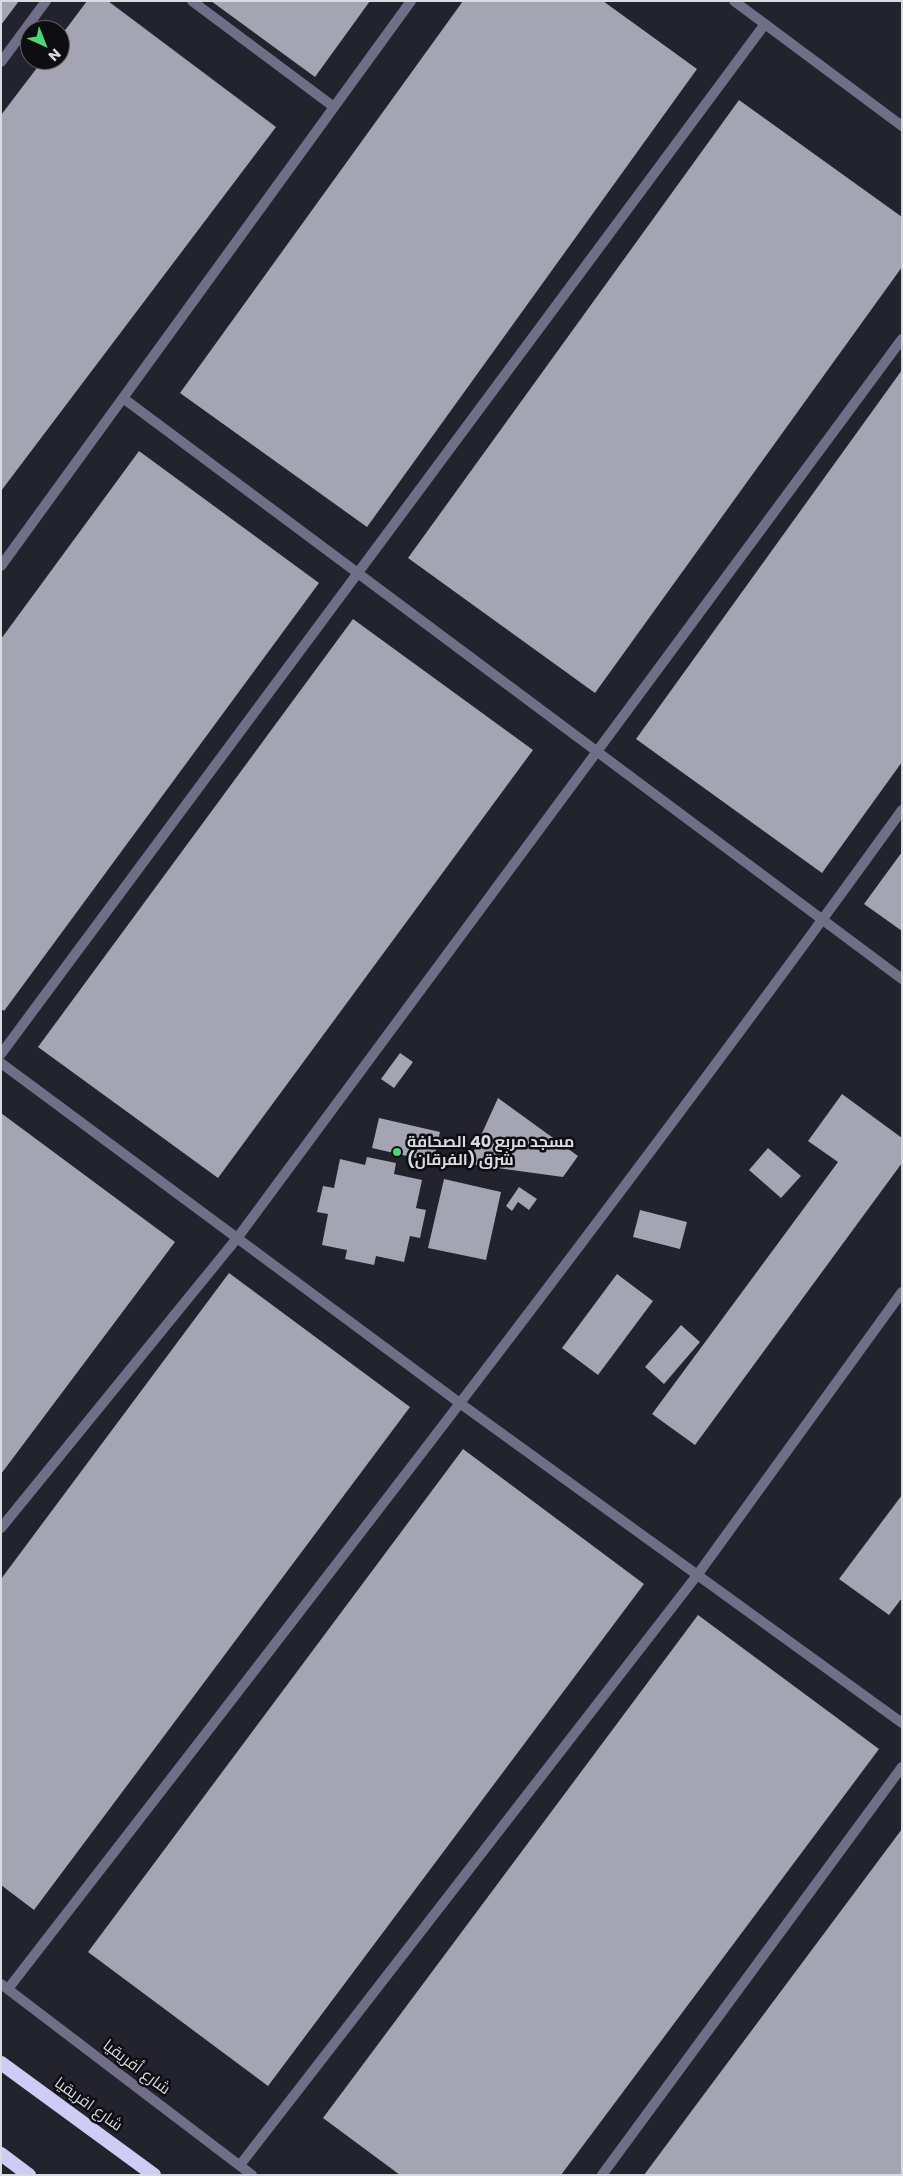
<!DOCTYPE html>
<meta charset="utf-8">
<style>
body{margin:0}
#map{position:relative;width:903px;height:2176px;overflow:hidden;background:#23232e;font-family:Poppins,sans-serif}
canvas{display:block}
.frame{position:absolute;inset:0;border:2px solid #dadae1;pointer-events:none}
.north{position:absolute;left:20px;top:20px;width:50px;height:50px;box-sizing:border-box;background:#0d0d12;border:1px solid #5f5f65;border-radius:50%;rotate:136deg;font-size:14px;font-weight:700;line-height:20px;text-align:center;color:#dadae1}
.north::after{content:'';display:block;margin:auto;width:18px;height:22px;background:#4ed675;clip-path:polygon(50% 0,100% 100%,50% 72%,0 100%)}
</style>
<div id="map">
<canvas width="903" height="2176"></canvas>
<div class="frame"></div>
<div class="north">N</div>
</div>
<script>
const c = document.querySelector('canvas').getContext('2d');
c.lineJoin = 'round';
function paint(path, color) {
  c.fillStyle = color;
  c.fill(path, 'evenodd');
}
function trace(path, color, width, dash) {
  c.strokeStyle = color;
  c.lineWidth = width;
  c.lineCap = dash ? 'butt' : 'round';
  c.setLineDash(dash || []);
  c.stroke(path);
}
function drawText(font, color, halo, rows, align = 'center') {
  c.font = font + ' Poppins,Cairo,sans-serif';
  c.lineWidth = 5;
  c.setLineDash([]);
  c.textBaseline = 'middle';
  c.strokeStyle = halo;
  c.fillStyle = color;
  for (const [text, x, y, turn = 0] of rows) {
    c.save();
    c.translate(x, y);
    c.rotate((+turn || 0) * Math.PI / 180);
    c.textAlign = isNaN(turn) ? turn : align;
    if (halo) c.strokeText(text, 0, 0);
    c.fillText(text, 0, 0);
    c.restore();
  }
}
paint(new Path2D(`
 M 1,1 L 19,1 L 1,25 Z
 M 87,1 L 108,1 L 276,127 L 1,491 L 1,115 L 43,60 L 60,60 L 60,37 Z
 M 211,1 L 370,1 L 315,77 Z
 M 463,1 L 603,1 L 697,69 L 367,527 L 180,393 Z
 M 739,100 L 902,217 L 902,267 L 595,693 L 408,558 Z
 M 902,370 L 902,762 L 822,873 L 636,739 Z
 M 139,451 L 319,583 L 4,1011 L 1,1009 L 1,639 Z
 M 353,619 L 533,750 L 218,1178 L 38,1047 Z
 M 902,852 L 902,931 L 864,904 Z
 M 400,1053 L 413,1062 L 394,1088 L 381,1079 Z
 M 842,1094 L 902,1138 L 902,1163 L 695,1445 L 652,1414 L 838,1162 L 808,1141 Z
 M 498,1098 L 578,1156 L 563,1177 L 468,1164 Z
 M 1,1113 L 175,1242 L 1,1474 Z
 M 379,1118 L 440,1132 L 433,1162 L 372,1148 Z
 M 768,1148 L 801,1176 L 781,1198 L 749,1170 Z
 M 367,1157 L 396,1163 L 394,1174 L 422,1180 L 416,1208 L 426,1210 L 420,1238 L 410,1236 L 404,1262 L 376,1256 L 374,1265 L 345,1259 L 347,1250 L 322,1245 L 328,1214 L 317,1212 L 323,1186 L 334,1188 L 340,1159 L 365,1165 Z
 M 444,1179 L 501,1192 L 486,1260 L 428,1248 Z
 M 519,1187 L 537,1199 L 529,1210 L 518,1202 L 512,1211 L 506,1206 Z
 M 640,1210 L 687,1222 L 680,1249 L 633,1237 Z
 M 229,1273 L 410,1407 L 34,1910 L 1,1885 L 1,1579 Z
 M 617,1274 L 653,1301 L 598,1375 L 562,1348 Z
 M 681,1325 L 700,1342 L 664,1384 L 645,1367 Z
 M 463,1449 L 644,1584 L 268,2086 L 88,1952 Z
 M 902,1495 L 902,1598 L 889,1615 L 839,1579 Z
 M 698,1615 L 879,1749 L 561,2175 L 400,2175 L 323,2118 Z
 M 902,1829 L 902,2175 L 644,2175 L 702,2097 Z`), '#a4a4b2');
trace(new Path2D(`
 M 192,1 L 334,107
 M 1,62 L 46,1
 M 123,398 L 902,979
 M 1,566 L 411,1
 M 1,1054 L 765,24
 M 1,1063 L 461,1404 L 902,1723
 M 1,1528 L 238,1237 L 902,339
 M 8,1989 C 310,1599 613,1210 902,810
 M 240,2165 L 698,1574 L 902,1292
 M 602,2175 L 902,1767`), '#716f88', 10);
trace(new Path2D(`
 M 734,1 L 902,126
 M 1,1984 L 252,2175`), '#716f88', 10);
trace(new Path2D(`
 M 1,2063 L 154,2175
 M 1,2154 L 29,2175`), '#ceccf4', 14);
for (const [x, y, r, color] of [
 [397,1152,5,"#4ed675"]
]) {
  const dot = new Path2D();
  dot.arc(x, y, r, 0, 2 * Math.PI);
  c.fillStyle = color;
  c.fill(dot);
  trace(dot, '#0d0d12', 2);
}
drawText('bold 16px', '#dadae1', '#0d0d12', [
 ["مسجد مربع 40 الصحافة",407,1143],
 ["شرق (الفرقان)",407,1161]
], 'left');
drawText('16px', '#dadae1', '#0d0d12', [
 ["شارع أفريقيا",136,2068,37],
 ["شارع افريقيا",88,2105,36]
]);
</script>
